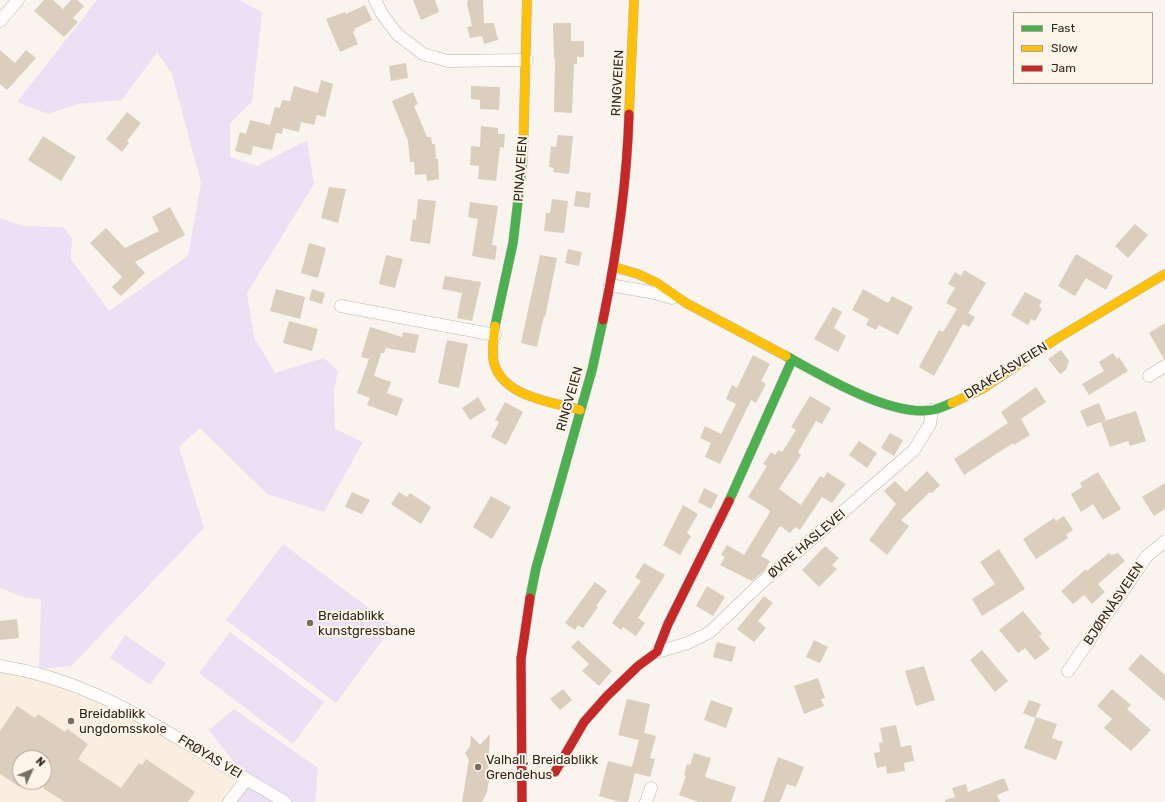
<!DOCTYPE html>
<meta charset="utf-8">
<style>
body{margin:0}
#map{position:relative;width:1165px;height:802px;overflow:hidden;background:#f9f4ee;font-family:Rubik,sans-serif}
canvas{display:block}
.legend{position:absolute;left:1013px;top:12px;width:140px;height:72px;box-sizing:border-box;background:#fef4e9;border:1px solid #aca297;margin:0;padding:5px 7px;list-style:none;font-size:12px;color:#30271d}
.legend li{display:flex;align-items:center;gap:8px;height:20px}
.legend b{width:20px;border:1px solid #aca297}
.north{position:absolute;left:12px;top:750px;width:40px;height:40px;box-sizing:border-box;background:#fef4e9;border:1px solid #aca297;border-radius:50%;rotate:46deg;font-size:11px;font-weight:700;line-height:16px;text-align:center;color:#30271d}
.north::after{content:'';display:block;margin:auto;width:14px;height:18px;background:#766f66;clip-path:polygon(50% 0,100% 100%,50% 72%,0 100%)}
</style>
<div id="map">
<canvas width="1165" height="802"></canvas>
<ul class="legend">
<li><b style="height:5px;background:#4caf50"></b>Fast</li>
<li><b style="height:5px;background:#ffc107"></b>Slow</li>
<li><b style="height:5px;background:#c62828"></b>Jam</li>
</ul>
<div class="north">N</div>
</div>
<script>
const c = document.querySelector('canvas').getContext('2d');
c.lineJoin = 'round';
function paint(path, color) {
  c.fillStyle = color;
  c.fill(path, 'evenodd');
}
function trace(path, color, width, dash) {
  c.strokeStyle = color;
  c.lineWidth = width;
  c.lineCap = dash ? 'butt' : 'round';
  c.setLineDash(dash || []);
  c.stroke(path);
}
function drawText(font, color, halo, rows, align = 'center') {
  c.font = font + ' Rubik,sans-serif';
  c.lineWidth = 4;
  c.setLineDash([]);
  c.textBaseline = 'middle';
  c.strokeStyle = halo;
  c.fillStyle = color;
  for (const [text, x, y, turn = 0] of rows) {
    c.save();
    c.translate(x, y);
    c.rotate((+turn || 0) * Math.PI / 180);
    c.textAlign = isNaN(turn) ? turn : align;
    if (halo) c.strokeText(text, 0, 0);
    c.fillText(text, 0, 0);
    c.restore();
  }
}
paint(new Path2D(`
 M 0,664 L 39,669 L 247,779 L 229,802 L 0,802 ZM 20,758 L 44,758 L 44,782 L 20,782 Z`), '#faeee0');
paint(new Path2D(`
 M 97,0 L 239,0 L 262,12 L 252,102 L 230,123 L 230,157 L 257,166 L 307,140 L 314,184 L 247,293 L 254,337 L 275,373 L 324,358 L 338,371 L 334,390 L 335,429 L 363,442 L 324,512 L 267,494 L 200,428 L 179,447 L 204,528 L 71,666 L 39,669 L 41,599 L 26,598 L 0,588 L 0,218 L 23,226 L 63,227 L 72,238 L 71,259 L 109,311 L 188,256 L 201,183 L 172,74 L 157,52 L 122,100 L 78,104 L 48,114 L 17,102 Z
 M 283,544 L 393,626 L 336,703 L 226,620 Z
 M 230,632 L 324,702 L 293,744 L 199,673 Z
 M 125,635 L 166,663 L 150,685 L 110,658 Z
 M 234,709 L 318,768 L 315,802 L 229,802 L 247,779 L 209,730 Z`), '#ebe1f5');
paint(new Path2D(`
 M 44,0 L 53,0 L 63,9 L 71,0 L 77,0 L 84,6 L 73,18 L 78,22 L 64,37 L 34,11 Z
 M 413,0 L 435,0 L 439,12 L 421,20 Z
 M 468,0 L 483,0 L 484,23 L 494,23 L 498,40 L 484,44 L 482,36 L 470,38 L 467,27 L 472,26 L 467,3 Z
 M 365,5 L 372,20 L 354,29 L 355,31 L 353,32 L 358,44 L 340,52 L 326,19 L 345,12 L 346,14 Z
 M 553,23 L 571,23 L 571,41 L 584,41 L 584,57 L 577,57 L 577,64 L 574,64 L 572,113 L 554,112 L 555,59 L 554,59 Z
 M 0,50 L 15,63 L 26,50 L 36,58 L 7,90 L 0,84 Z
 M 406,63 L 408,78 L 391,81 L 389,66 Z
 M 321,80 L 333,84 L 325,117 L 317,115 L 314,125 L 301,122 L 299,132 L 283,128 L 282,134 L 276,133 L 272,150 L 253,146 L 251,155 L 235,151 L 240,132 L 246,134 L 250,120 L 270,125 L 275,107 L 280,108 L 282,100 L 290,101 L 294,86 L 318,93 Z
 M 471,86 L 500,87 L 499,110 L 480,109 L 480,100 L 471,99 Z
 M 413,92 L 418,104 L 414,106 L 427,137 L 431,137 L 432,144 L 435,144 L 436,159 L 438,159 L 439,179 L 427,181 L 426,174 L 415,175 L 414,162 L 410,162 L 408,141 L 392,101 Z
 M 127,112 L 141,123 L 127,141 L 129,143 L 122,152 L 106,139 Z
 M 481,126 L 498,128 L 498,134 L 505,134 L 504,148 L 500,147 L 496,181 L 478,179 L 479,166 L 470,165 L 471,146 L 480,147 Z
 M 558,135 L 573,136 L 569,174 L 553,172 L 554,168 L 549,167 L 551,146 L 556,147 Z
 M 43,136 L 76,157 L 61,181 L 28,160 Z
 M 329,187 L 346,189 L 338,223 L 321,218 Z
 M 576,191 L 591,193 L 589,208 L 574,206 Z
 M 418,199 L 436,201 L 430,244 L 410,241 L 413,219 L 416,220 Z
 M 552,199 L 568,201 L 564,233 L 544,231 L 546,213 L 550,213 Z
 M 470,202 L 498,206 L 492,245 L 497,246 L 495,260 L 472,256 L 478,219 L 468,217 Z
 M 170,207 L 185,235 L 135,262 L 145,273 L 121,296 L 112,287 L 122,277 L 90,243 L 106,228 L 125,248 L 159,231 L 152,217 Z
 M 1135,224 L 1148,235 L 1128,258 L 1115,246 Z
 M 309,243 L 326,248 L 318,278 L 301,273 Z
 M 568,249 L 582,252 L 579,266 L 565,263 Z
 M 1076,254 L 1113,276 L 1106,290 L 1086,278 L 1075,296 L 1058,286 Z
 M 386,255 L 403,259 L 395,288 L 379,284 Z
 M 540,255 L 557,258 L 545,317 L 544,316 L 537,347 L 521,343 Z
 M 964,270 L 986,283 L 968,313 L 975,317 L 969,327 L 963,324 L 934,376 L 919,367 L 939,330 L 943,332 L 957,309 L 946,303 L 955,288 L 948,284 L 955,272 L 961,276 Z
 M 445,276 L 481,282 L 472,321 L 457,318 L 462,293 L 442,289 Z
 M 276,289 L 305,297 L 300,319 L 270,311 Z
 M 312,289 L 325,293 L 322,304 L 309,300 Z
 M 863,289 L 888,303 L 892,296 L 913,307 L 898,335 L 879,325 L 876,330 L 866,325 L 869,319 L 852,310 Z
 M 1025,292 L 1042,301 L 1039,306 L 1042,309 L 1035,321 L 1031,319 L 1028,325 L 1011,315 Z
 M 833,307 L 842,312 L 834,328 L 846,336 L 838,352 L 814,339 Z
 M 289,321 L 318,329 L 312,351 L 283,343 Z
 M 1165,323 L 1165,359 L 1164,359 L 1149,333 Z
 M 370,327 L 402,337 L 403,332 L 419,335 L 415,353 L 386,348 L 384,353 L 381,353 L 374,376 L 391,382 L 387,393 L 403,399 L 397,416 L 367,405 L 370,398 L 357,393 L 369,359 L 361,357 Z
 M 447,340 L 468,344 L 459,388 L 438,383 Z
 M 1061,350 L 1069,361 L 1066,370 L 1060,374 L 1048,359 Z
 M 1113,353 L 1117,359 L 1119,357 L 1128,371 L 1089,395 L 1082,384 L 1104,371 L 1099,362 Z
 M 753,355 L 770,364 L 761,381 L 766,384 L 756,403 L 751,400 L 720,464 L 705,457 L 711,443 L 700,438 L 705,426 L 721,434 L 736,404 L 726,399 L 732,385 L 737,388 Z
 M 1036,387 L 1046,402 L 1021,419 L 1030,435 L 1014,445 L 1013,443 L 964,475 L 954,459 L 1008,423 L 1001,412 Z
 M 810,396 L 831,408 L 822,424 L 816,421 L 798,452 L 801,455 L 779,489 L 801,505 L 820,476 L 824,478 L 827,472 L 846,484 L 832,503 L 822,497 L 800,530 L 795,527 L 790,533 L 780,526 L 761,556 L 770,561 L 765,570 L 752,581 L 720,565 L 725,557 L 721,555 L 727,545 L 744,555 L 770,512 L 769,510 L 748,497 L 767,466 L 763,464 L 771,452 L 775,455 L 779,450 L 782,452 L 796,430 L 791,427 Z
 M 478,397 L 486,410 L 470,420 L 462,408 Z
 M 505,402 L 523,412 L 506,445 L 491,437 L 499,422 L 495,420 Z
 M 1099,403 L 1106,420 L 1087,427 L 1080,411 Z
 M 1136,411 L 1146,441 L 1130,446 L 1128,441 L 1110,447 L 1101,422 Z
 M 890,433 L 903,440 L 894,456 L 881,448 Z
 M 859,441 L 877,453 L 867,468 L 849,455 Z
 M 927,471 L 940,485 L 932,493 L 930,492 L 901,520 L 909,526 L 887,555 L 869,540 L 896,504 L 884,491 L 895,481 L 906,492 Z
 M 1098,472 L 1121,509 L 1103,520 L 1093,504 L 1081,512 L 1071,494 L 1082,487 L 1080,483 Z
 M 1165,483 L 1165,509 L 1154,516 L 1142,497 Z
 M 704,488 L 718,495 L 711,509 L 698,502 Z
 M 352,492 L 370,500 L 362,514 L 345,507 Z
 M 399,492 L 407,497 L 410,493 L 431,507 L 421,524 L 391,504 Z
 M 491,496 L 511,507 L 492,539 L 473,527 Z
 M 683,505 L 698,514 L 687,533 L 691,536 L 680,555 L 663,545 Z
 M 1064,516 L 1073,530 L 1066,535 L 1068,538 L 1036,559 L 1023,539 L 1054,518 L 1056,521 Z
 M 825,546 L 839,558 L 832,565 L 837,569 L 819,587 L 802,570 Z
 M 999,549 L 1025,589 L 982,616 L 972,599 L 995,584 L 980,562 Z
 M 1109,553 L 1111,555 L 1118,553 L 1125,561 L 1098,584 L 1105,592 L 1092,604 L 1084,595 L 1073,604 L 1061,591 L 1086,569 L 1087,571 Z
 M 644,563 L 665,575 L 638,618 L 645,623 L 636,636 L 623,627 L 621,630 L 612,623 L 641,581 L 635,577 Z
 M 595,582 L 607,591 L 596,606 L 598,607 L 583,628 L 578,625 L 575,630 L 565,623 Z
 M 707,586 L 725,597 L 713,616 L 696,606 Z
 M 764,596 L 773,603 L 758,621 L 766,628 L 754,642 L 737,629 Z
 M 1023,611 L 1042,634 L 1039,636 L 1050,649 L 1035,660 L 1025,648 L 1018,653 L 999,630 Z
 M 17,619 L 19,638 L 0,640 L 0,621 Z
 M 578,640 L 612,671 L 599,686 L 582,671 L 589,664 L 571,647 Z
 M 814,640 L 828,647 L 820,663 L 806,657 Z
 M 717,642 L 736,647 L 732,662 L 713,657 Z
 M 982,650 L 1008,681 L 995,692 L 970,660 Z
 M 1141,654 L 1165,675 L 1165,701 L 1128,669 Z
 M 924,666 L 935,700 L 916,706 L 905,671 Z
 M 818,678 L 825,698 L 821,699 L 824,706 L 804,714 L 794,686 Z
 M 563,689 L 572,700 L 560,710 L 550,699 Z
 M 1112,689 L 1131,705 L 1127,709 L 1151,730 L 1131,751 L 1104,728 L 1112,719 L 1097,706 Z
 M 627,699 L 650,704 L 644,733 L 656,736 L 650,758 L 655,759 L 650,777 L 635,773 L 628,802 L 620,802 L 599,796 L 608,761 L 632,767 L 639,740 L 618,735 Z
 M 711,700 L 733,708 L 726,728 L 704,720 Z
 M 1029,700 L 1041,704 L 1035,718 L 1023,713 Z
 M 17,706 L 35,718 L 38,714 L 65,732 L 67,729 L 88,744 L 78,759 L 121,788 L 139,763 L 142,765 L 146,759 L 195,792 L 188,802 L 65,802 L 44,789 L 44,758 L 20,758 L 20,787 L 0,774 L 0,731 Z
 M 1036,717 L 1057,724 L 1052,738 L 1063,742 L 1056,760 L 1024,748 Z
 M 896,725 L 901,747 L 911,745 L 914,761 L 904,763 L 905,771 L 887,774 L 886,766 L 877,768 L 874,753 L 880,752 L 879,743 L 883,742 L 880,728 Z
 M 490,734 L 488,769 L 491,769 L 487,792 L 482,802 L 462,802 L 468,765 L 469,760 L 465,753 L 470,746 L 471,735 L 480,745 Z
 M 694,753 L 711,758 L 705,777 L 736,787 L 731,802 L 699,802 L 679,795 L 686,776 L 684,775 L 687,764 L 690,765 Z
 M 778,757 L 804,767 L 796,787 L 787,784 L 780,802 L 763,802 Z
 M 1004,778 L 1009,790 L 997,795 L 1000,802 L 945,802 L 945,800 L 955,797 L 952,788 L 966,784 L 968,792 Z`), '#dccebc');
const street = new Path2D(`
 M 375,0 L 382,14 L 397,34 L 423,54 L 448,61 L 527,60
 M 0,21 L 18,0
 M 610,285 L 655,293 L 672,298
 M 341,306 L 495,335
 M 1149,376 L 1165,366
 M 657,652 L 688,643 L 710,632 L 759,585 L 914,450 L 930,424 L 932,410
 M 0,666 C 71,677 126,707 186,743 C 219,763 252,782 285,802
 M 1068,671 L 1147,556 L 1165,541
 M 229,802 L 247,779
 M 646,802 L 651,788`);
const fast = new Path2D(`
 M 495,326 L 513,243 L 523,158
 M 786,356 C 823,376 890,417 932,410 C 939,409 946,405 952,403
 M 729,501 L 792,360
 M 530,598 L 536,568 L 592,370 L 603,320`);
const slow = new Path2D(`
 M 629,114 L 634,0
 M 523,158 L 527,0
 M 614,267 L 638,274 L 657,283 L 686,303 L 786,356
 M 495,326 C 494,338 491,351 494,363 C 503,397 552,402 580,410
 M 952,403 L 982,389 L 1056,339 L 1165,274`);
const jam = new Path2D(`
 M 603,320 C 617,252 627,183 629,114
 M 555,772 L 584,722 L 607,696 L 638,666 L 657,652 L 668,624 L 729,501
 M 522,802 L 521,659 L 530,598`);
trace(street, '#bbb5ad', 13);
trace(fast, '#bbb5ad', 10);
trace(slow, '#bbb5ad', 10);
trace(jam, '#bbb5ad', 10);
trace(street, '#fefdfc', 12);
trace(fast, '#4caf50', 9);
trace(slow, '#ffc107', 9);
trace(jam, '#c62828', 9);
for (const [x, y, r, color] of [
 [310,623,4,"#766f66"],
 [71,721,4,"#766f66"],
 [478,767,4,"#766f66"]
]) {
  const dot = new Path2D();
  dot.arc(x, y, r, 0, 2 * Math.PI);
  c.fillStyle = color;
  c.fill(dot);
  trace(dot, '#fef4e9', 1.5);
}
drawText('13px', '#30271d', '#fef4e9', [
 ["RINGVEIEN",618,83,-87],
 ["PINAVEIEN",521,169,-86],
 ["DRAKEÅSVEIEN",1006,371,-32],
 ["RINGVEIEN",570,399,-74],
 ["ØVRE HASLEVEI",807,544,-41],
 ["BJØRNÅSVEIEN",1114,604,-56],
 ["FRØYAS VEI",210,757,31]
]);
drawText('13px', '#30271d', '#fef4e9', [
 ["Breidablikk",318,616],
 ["kunstgressbane",318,631],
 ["Breidablikk",79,714],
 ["ungdomsskole",79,729],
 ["Valhall, Breidablikk",486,760],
 ["Grendehus",486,775]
], 'left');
</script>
